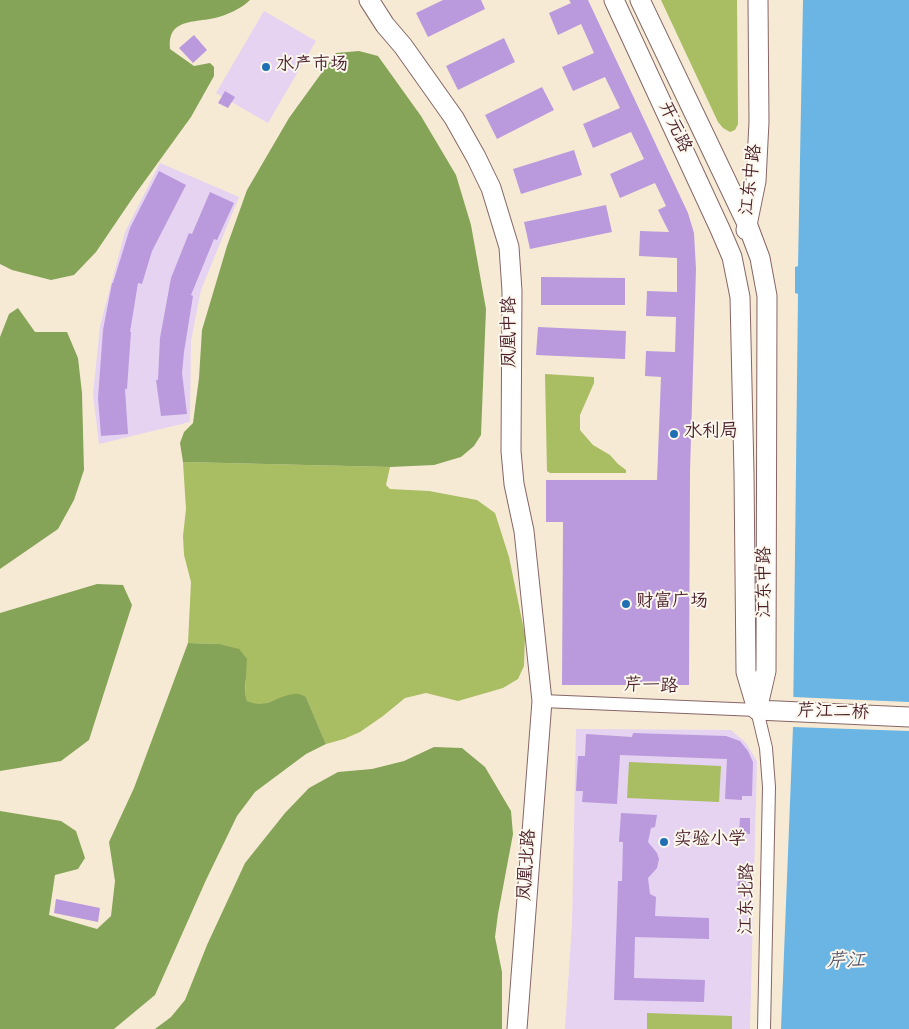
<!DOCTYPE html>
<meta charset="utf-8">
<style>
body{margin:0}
canvas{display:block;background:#f6ead5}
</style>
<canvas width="909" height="1029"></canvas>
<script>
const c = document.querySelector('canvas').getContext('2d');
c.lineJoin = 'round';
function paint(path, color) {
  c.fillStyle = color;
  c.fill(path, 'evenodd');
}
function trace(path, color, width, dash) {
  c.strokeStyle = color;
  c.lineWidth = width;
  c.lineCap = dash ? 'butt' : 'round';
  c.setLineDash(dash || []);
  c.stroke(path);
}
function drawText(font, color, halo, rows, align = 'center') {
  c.font = font + ' Dekko,"LXGW WenKai TC",sans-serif';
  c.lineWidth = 4;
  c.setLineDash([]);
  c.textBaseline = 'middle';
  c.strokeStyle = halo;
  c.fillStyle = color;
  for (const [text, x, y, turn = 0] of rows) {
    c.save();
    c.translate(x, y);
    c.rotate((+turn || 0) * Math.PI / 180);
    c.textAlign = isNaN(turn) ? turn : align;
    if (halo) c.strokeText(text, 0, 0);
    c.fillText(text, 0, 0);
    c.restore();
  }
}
paint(new Path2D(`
 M 264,11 L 316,41 L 268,123 L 216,93 Z
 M 160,163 L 239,197 L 201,290 L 191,341 L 190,422 L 99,444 L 93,394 L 100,326 L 125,232 Z
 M 576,729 L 731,730 L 746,743 L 757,761 L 750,1029 L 565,1029 L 572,924 Z`), '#e5d3f1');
paint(new Path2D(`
 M 661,0 L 737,0 L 738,124 L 735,130 L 730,132 L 723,128 L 718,122 Z
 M 545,374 L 594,377 L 594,383 L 580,415 L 580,430 L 593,445 L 610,455 L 618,464 L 626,470 L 626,473 L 550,473 L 547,471 Z
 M 183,462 L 390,467 L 386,485 L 390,489 L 429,491 L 477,500 L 495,513 L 509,557 L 525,635 L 524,666 L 518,679 L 503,688 L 458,701 L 426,693 L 405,698 L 383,716 L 360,732 L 344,739 L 326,744 L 306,697 L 276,700 L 261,705 L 254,705 L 247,701 L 245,693 L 246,681 L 219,644 L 188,643 L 191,582 L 184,555 L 183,536 L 186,509 Z
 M 629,762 L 721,766 L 719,802 L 627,798 Z
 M 647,1013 L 732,1016 L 732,1029 L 647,1029 Z`), '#a9bd62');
paint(new Path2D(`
 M 0,0 L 250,0 C 241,9 227,15 215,18 C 194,23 167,18 170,49 L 194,66 L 210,63 L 214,67 L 214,76 L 191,117 L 136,193 L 96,252 L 74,275 L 51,280 L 12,270 L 0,264 Z
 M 359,51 L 378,56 L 421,116 L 456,175 L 471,225 L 486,309 L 481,435 L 474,446 L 461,457 L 434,465 L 390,467 L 183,462 L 180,443 L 184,432 L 193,423 L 199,378 L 202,330 L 227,246 L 247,190 L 289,118 L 336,53 Z
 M 18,308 L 35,332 L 67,332 L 78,358 L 82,393 L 84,470 L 74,500 L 58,529 L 0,569 L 0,337 L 9,314 Z
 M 97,584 L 123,585 L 132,605 L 89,740 L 61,761 L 0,771 L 0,613 Z
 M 188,643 L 219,644 L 239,649 L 247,659 L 245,693 L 247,701 C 266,710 276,696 294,694 C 298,693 302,695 306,697 L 326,744 L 306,754 L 255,792 L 237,816 L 206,880 L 155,995 L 114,1029 L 0,1029 L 0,811 L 61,821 L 76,831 L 85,858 L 78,869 L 55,875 L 49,915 L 97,929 L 111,916 L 115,881 L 109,842 L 134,788 Z
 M 434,747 L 462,748 L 485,767 L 511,811 L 513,834 L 498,914 L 495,937 L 502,972 L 502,1029 L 155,1029 L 171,1017 L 185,1000 L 207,945 L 245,863 L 285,813 L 309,788 L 338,772 L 372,769 L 404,761 Z`), '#86a458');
paint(new Path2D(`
 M 803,0 L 909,0 L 909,1029 L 781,1029 L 793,727 L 798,294 L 795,293 L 795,267 L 798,266 Z`), '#6ab5e3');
paint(new Path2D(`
 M 793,697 L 909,702 L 909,731 L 793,727 Z`), '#f6ead5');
paint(new Path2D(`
 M 443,0 L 481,0 L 485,9 L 428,37 L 416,13 Z
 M 569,0 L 588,0 L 688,213 L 694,233 L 696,269 L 690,472 L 689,685 L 562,685 L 563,522 L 546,522 L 546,480 L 657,480 L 661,377 L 645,376 L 646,351 L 675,352 L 676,317 L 646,316 L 647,291 L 677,292 L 677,258 L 639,256 L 640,231 L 669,232 L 658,210 L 666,206 L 655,183 L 620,198 L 610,174 L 644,159 L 631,132 L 593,148 L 583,124 L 620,108 L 605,77 L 573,91 L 562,67 L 594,53 L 581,24 L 558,35 L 549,13 L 571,3 Z
 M 194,35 L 207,50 L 193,63 L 179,48 Z
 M 504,38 L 515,62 L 458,90 L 446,66 Z
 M 542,87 L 554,110 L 497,139 L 485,115 Z
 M 225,91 L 235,97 L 228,108 L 218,103 Z
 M 574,150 L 582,175 L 521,194 L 513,169 Z
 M 159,171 L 186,185 L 152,251 L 142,284 L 138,283 L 130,332 L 131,332 L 127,389 L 125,389 L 128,434 L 101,436 L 98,398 L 103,330 L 112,283 L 113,283 L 130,228 Z
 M 210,192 L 234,203 L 217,240 L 214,239 L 191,295 L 193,296 L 184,352 L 182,373 L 187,414 L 161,416 L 156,380 L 158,380 L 160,338 L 171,278 L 189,233 L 192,234 Z
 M 606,205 L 612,232 L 530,249 L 524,222 Z
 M 541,277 L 625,278 L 625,305 L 541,305 Z
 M 538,327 L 626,331 L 625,359 L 536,355 Z
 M 633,733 L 726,736 L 740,741 L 748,751 L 753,762 L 752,796 L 742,796 L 742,800 L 725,799 L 727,759 L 620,755 L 617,804 L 582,802 L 583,791 L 576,791 L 578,756 L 585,756 L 586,734 L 632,737 Z
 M 621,813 L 657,815 L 655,827 L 651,828 L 648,842 L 657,853 L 659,859 L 657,868 L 648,878 L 650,894 L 656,897 L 655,916 L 709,918 L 709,939 L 635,937 L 634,978 L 705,980 L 704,1002 L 614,1000 L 618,881 L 622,881 L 623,842 L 619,842 Z
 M 740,818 L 750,818 L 750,834 L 739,833 Z
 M 738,879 L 748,879 L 747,895 L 737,894 Z
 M 56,899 L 100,908 L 98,922 L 54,913 Z`), '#ba9add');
const street = new Path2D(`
 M 542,701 L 757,710 L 766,748 L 769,787 L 764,1029`);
const secondary = new Path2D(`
 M 369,0 L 385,25 L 403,46 L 454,118 L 476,157 L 491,188 L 509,247 L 512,291 L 511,451 L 514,484 L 524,531 L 542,701 L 517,1029
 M 614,0 L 720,229 L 732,257 L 740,297 L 744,473 L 746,672 L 757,709
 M 640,0 L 748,226 L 760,258 L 767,296 L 766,671 L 757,710
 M 746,230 L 756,181 L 759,122 L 758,0
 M 757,710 L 909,717`);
trace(street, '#866666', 14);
trace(secondary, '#866666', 21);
trace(street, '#fff', 12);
trace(secondary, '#fff', 19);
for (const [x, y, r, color] of [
 [266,67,5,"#1f6fb2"],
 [674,434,5,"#1f6fb2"],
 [626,604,5,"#1f6fb2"],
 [664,842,5,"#1f6fb2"]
]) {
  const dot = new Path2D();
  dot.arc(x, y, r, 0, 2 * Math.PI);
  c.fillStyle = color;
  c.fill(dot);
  trace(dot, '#fbf7ec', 2);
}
drawText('18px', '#4a1f2b', '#fbf7ec', [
 ["水产市场",276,67],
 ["水利局",684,434],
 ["财富广场",636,604],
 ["实验小学",674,842]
], 'left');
drawText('18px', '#4a1f2b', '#fbf7ec', [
 ["开元路",673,128,65],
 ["江东中路",753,180,-83],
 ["凤凰中路",512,332,-90],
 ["江东中路",767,582,-90],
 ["芹一路",651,688,2],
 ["芹江二桥",833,714,2],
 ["凤凰北路",529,865,-86],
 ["江东北路",749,899,-89]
]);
drawText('italic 19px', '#55546b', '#fbf7ec', [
 ["芹江",846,963]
]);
</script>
